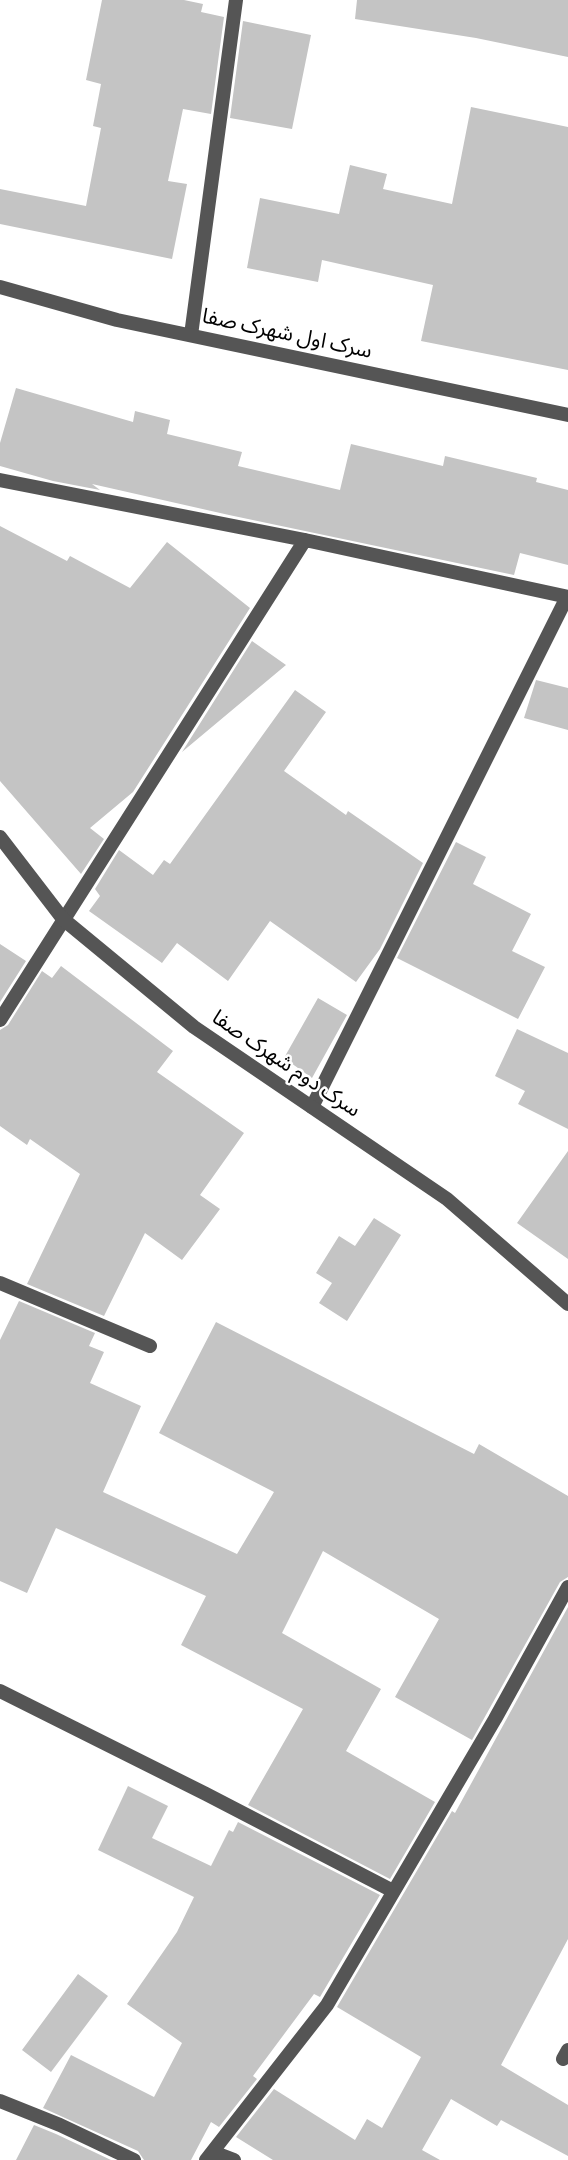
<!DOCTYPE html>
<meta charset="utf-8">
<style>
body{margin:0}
canvas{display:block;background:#fff}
</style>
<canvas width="568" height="2160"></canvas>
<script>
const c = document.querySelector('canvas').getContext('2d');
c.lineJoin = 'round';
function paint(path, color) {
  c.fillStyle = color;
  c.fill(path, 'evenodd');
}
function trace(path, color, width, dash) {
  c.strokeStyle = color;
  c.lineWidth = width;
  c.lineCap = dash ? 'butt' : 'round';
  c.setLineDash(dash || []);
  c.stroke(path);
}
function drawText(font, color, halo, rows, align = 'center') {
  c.font = font + ' "PT Sans Narrow","Noto Sans Arabic",sans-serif';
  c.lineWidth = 5;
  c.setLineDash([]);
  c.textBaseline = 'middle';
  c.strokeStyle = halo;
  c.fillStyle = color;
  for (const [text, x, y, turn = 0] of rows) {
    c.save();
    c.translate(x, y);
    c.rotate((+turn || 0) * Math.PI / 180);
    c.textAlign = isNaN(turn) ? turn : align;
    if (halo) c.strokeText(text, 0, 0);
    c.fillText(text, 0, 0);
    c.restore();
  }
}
paint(new Path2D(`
 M 102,0 L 184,0 L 203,4 L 201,12 L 224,17 L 211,114 L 183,109 L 168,181 L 187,184 L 172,259 L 0,224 L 0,189 L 86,206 L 101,128 L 93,126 L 101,84 L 86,80 Z
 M 357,0 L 568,0 L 568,57 L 476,38 L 355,19 Z
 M 243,21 L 311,35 L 292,129 L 230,118 Z
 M 471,107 L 568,127 L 568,370 L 421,341 L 433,285 L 322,260 L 318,282 L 247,268 L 260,198 L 339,214 L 350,165 L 387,174 L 383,189 L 452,204 Z
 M 16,388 L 133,422 L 135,411 L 170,420 L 167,434 L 242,452 L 238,466 L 340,490 L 351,444 L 443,466 L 445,456 L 537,478 L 536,482 L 568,490 L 568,565 L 520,553 L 514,575 L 229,515 L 92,484 L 100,490 L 53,481 L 0,466 L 0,443 Z
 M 0,526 L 67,561 L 70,556 L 130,588 L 167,542 L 250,608 L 133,792 L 90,828 L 104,839 L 81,874 L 0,781 Z
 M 252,641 L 286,665 L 182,752 Z
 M 536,680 L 568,688 L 568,730 L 524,718 Z
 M 295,690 L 326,712 L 284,771 L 346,815 L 348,811 L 423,863 L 380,949 L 356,982 L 270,921 L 228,981 L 177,943 L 162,963 L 89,911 L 100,896 L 95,889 L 119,850 L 153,875 L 164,860 L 170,864 Z
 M 456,842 L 486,857 L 473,884 L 531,914 L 512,951 L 545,967 L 518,1019 L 397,958 Z
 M 0,944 L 26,961 L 0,1002 Z
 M 61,966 L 173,1051 L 157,1072 L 244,1133 L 200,1195 L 220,1209 L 182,1260 L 145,1233 L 104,1316 L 27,1284 L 80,1174 L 30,1139 L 27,1145 L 0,1126 L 0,1030 L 8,1025 L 42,971 L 52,978 Z
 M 318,998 L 347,1015 L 312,1078 L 284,1058 Z
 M 517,1029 L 568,1053 L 568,1129 L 518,1104 L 525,1091 L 495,1076 Z
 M 568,1151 L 568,1259 L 517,1223 Z
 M 374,1218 L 401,1235 L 347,1321 L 319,1303 L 332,1283 L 316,1273 L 339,1236 L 355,1246 Z
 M 19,1301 L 95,1333 L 89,1346 L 104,1352 L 90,1383 L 141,1406 L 103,1492 L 237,1554 L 274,1492 L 159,1433 L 216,1322 L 474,1454 L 479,1444 L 568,1496 L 568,1577 L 560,1582 L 472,1740 L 395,1697 L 439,1619 L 323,1551 L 282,1633 L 381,1689 L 346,1751 L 435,1802 L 390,1879 L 248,1805 L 303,1709 L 181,1645 L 206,1596 L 56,1528 L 27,1593 L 0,1581 L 0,1340 Z
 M 568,1607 L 568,1939 L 501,2065 L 568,2105 L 568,2156 L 501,2120 L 497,2126 L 451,2099 L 422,2150 L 440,2160 L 273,2160 L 236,2137 L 274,2089 L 355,2140 L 367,2119 L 382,2128 L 421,2057 L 337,2007 L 452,1811 L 455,1813 Z
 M 128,1786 L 168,1806 L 152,1838 L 211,1866 L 229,1830 L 233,1832 L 238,1822 L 380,1895 L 320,1997 L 314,1994 L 253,2076 L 257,2079 L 219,2127 L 211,2122 L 191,2160 L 144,2160 L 138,2151 L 43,2108 L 71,2055 L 154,2097 L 182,2043 L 127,2004 L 177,1932 L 194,1897 L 98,1850 Z
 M 78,1974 L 108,1996 L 51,2072 L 22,2050 Z
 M 34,2125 L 56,2134 L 111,2160 L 16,2160 Z`), '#c4c4c4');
trace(new Path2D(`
 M 191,335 L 236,0
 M 0,480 L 305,540 L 568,597
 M 0,1020 L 305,540
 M 312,1107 L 567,597
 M 0,1283 L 150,1346
 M 0,1691 L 206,1794 L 393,1891
 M 563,2059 L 568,2050
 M 0,2101 L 60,2125 L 134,2160
 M 213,2152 L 234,2160
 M 206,2160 L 327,2005 L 495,1719 L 568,1587`), '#555', 14);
trace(new Path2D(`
 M 0,287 L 117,320 L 568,415
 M 0,837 L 63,919 L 194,1027 L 447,1199 L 568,1304`), '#555', 14);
drawText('21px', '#000', '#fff', [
 ["سرک اول شهرک صفا",287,334,12],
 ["سرک دوم شهرک صفا",286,1064,34]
]);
</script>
